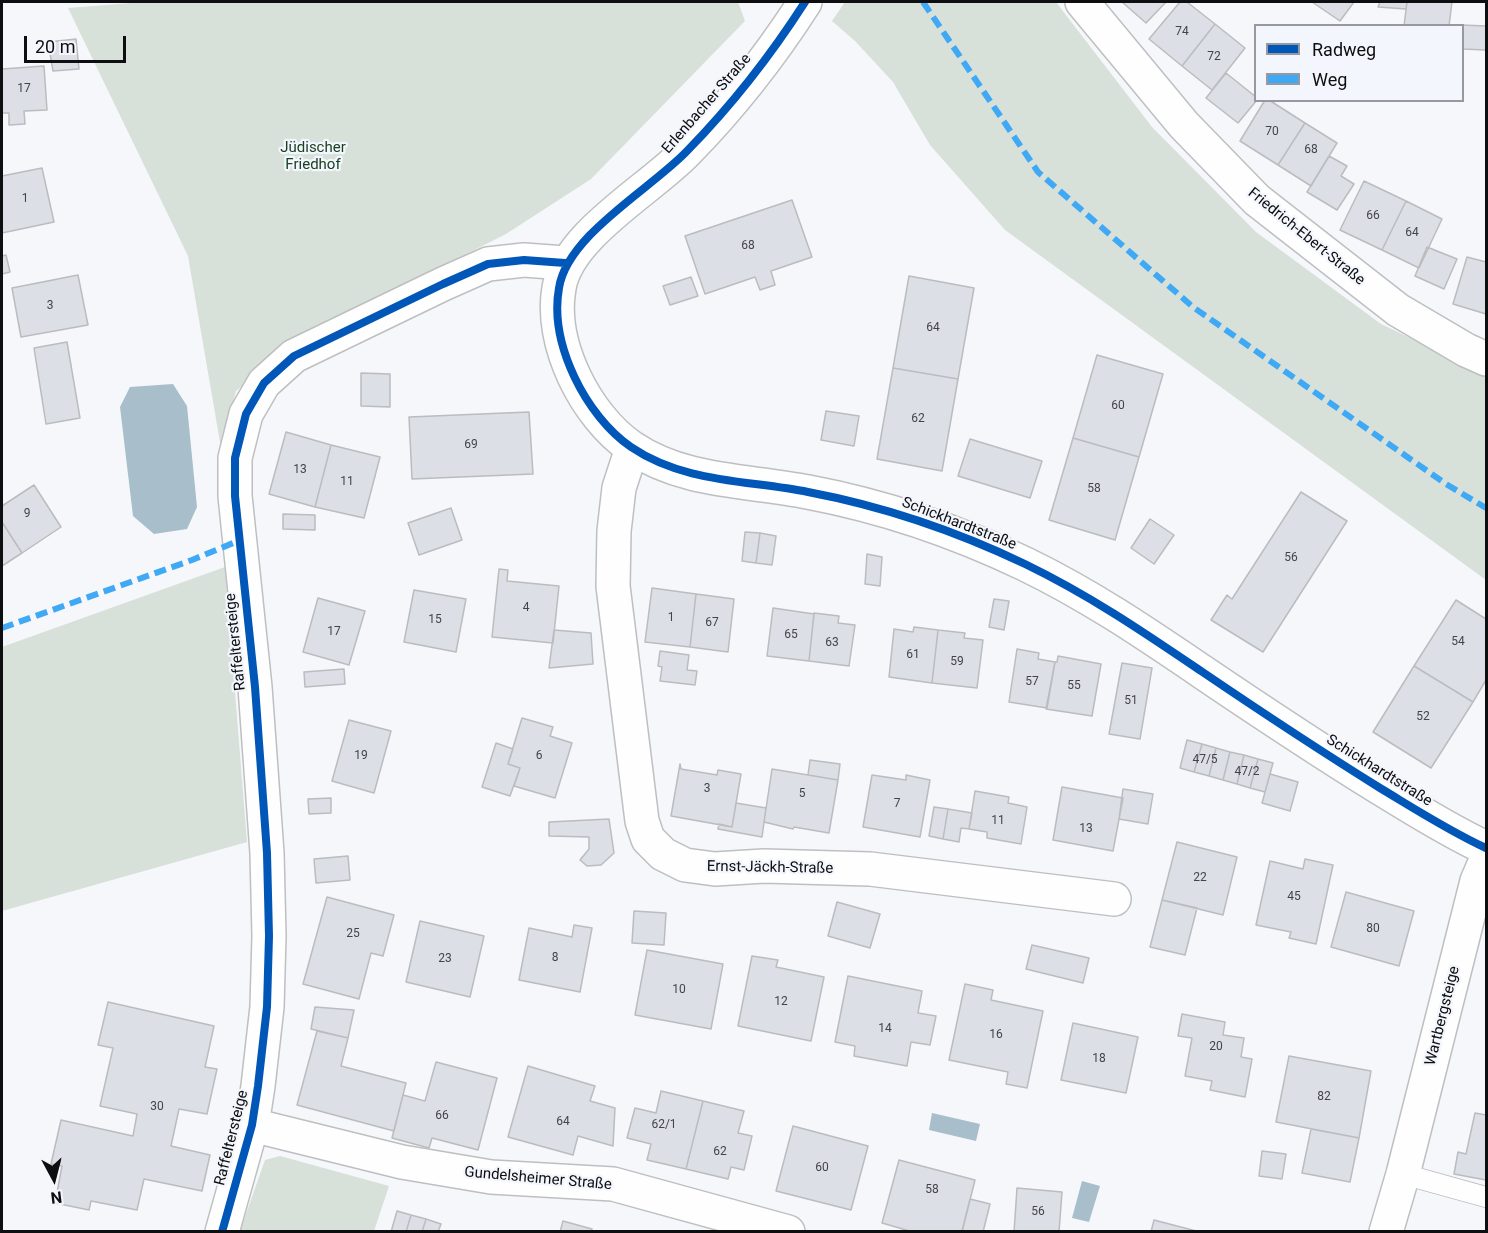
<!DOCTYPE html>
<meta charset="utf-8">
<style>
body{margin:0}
#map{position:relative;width:1488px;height:1233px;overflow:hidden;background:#f5f7fa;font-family:Roboto,sans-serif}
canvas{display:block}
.frame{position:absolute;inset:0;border:3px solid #0d0e10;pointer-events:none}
.legend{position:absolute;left:1254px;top:24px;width:210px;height:78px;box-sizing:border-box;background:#f3f6fc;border:2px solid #97999e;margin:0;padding:8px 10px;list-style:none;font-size:18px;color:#0d0e10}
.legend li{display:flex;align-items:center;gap:12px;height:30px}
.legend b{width:30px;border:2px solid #97999e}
.north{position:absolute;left:24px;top:1149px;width:60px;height:60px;-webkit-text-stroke:4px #f3f6fc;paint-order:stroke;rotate:173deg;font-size:16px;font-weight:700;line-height:24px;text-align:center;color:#0d0e10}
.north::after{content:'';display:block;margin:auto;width:21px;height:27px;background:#0d0e10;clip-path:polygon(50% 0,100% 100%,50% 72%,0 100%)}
.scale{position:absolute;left:24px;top:36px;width:102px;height:27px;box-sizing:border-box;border:3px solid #0d0e10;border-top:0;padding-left:8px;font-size:18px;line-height:21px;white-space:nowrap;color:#0d0e10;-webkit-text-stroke:4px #f3f6fc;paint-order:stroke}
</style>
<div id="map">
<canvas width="1488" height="1233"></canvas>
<div class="frame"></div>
<ul class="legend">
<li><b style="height:8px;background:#0057b8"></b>Radweg</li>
<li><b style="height:8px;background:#3fa9f5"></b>Weg</li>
</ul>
<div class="north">N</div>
<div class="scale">20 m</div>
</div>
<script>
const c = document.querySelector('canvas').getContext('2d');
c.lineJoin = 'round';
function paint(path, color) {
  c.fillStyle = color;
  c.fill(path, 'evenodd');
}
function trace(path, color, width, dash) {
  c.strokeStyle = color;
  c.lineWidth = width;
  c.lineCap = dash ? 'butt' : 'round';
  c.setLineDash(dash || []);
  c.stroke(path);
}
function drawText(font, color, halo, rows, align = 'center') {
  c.font = font + ' Roboto,sans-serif';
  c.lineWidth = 4.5;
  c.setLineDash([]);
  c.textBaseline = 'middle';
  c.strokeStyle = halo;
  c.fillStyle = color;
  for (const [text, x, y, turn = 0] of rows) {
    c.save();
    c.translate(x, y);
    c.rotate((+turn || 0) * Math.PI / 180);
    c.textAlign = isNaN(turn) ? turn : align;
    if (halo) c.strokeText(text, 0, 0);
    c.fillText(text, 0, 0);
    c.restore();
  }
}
paint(new Path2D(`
 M 144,2 L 738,2 L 745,21 L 591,179 L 506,234 L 298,339 L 236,391 L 221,448 L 188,256 L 68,8 Z
 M 845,2 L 1056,2 L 1152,127 L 1256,232 L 1381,324 L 1486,374 L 1486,580 L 1005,230 L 930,145 L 893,82 L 855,41 L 832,21 Z
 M 225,567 L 247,842 L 2,911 L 2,647 Z
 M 280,1156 L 389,1186 L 374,1231 L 240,1231 L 265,1160 Z`), '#d7e1da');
paint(new Path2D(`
 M 173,384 L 187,406 L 197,507 L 187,529 L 154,534 L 133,516 L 120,407 L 130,387 Z
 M 932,1113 L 980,1124 L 976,1141 L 929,1130 Z
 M 1082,1181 L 1100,1186 L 1089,1222 L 1072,1218 Z`), '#a8becb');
const building = new Path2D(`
 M 1122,2 L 1166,2 L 1146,23 Z
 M 1180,2 L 1187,2 L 1215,24 L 1182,66 L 1149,39 Z
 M 1312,2 L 1354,2 L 1340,21 Z
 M 1380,2 L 1407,2 L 1406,9 L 1378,7 Z
 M 1407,2 L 1452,2 L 1449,26 L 1404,26 Z
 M 1215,24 L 1245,48 L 1212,90 L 1182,66 Z
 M 1461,26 L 1461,25 L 1486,26 L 1486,50 L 1462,49 Z
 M 76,39 L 79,69 L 53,71 L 48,42 Z
 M 44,66 L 47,110 L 24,111 L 25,124 L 9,125 L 9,113 L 2,113 L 2,69 Z
 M 1226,73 L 1256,97 L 1257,100 L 1238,123 L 1206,98 Z
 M 1265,100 L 1269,100 L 1305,123 L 1278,165 L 1240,141 Z
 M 1305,123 L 1337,143 L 1311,186 L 1278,165 Z
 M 1329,156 L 1347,166 L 1341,176 L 1354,184 L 1337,210 L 1307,192 Z
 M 42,168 L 54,222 L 2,233 L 2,176 Z
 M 1364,181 L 1406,201 L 1382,250 L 1340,230 Z
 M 792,200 L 812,257 L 771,271 L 775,285 L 760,290 L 755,277 L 705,294 L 685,236 Z
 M 1406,201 L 1442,219 L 1419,268 L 1382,250 Z
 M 1427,247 L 1457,259 L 1444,289 L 1415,276 Z
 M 6,255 L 10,272 L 2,274 L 2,256 Z
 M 1467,257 L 1486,262 L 1486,314 L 1453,304 Z
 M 78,275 L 88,325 L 21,337 L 12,288 Z
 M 909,276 L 974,288 L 958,379 L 893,368 Z
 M 691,277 L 698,296 L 670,305 L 663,286 Z
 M 67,342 L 80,418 L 46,424 L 34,348 Z
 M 1097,355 L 1163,374 L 1139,457 L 1073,438 Z
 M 893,368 L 958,379 L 942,471 L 877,459 Z
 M 361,373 L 390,374 L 390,407 L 361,406 Z
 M 826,411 L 859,416 L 854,446 L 821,440 Z
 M 529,412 L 533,474 L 412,479 L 409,417 Z
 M 286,432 L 331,445 L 315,507 L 269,494 Z
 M 1073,438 L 1139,457 L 1115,540 L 1049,520 Z
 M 970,439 L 1042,461 L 1030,498 L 958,476 Z
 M 331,445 L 380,457 L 364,518 L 315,507 Z
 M 34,485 L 61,527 L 22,553 L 2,522 L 2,506 Z
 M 1301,492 L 1347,521 L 1263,652 L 1211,620 L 1227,595 L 1232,599 Z
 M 451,508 L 462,540 L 419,555 L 408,523 Z
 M 283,514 L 315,515 L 315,530 L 283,529 Z
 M 1150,519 L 1174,535 L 1154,564 L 1131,548 Z
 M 2,522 L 22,553 L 2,566 Z
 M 745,532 L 760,533 L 756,563 L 742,561 Z
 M 760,533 L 776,536 L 772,565 L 756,563 Z
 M 867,554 L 882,557 L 880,586 L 865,584 Z
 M 499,569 L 508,570 L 507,581 L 559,586 L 553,643 L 492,637 Z
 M 652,588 L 696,594 L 690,647 L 645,642 Z
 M 414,590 L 466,599 L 456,652 L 404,642 Z
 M 696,594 L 734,599 L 728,652 L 690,647 Z
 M 318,598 L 365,611 L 349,665 L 303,652 Z
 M 994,599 L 1009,601 L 1004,630 L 989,627 Z
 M 1456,600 L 1486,619 L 1486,680 L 1473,702 L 1414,666 Z
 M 773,608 L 814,614 L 809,661 L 767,656 Z
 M 814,613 L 839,616 L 838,623 L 855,625 L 849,666 L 809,661 Z
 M 914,627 L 938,630 L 932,683 L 889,677 L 894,629 L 913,632 Z
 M 554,630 L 591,633 L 593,664 L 549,668 Z
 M 938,630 L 965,633 L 964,638 L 983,640 L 977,688 L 932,683 Z
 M 1017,649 L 1039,653 L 1038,659 L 1055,662 L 1047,708 L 1009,702 Z
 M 660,651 L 689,655 L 687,670 L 697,671 L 695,685 L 660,681 L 662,667 L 658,666 Z
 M 1058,656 L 1101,664 L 1092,716 L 1046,709 L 1055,662 L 1057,662 Z
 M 1122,663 L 1152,668 L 1140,739 L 1109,734 Z
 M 1414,666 L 1473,702 L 1431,768 L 1373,732 Z
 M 344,669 L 345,684 L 305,687 L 304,672 Z
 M 522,718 L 553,727 L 550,736 L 572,743 L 555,798 L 514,786 L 520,768 L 508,764 Z
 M 349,720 L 391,731 L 374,793 L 332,781 Z
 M 1187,740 L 1202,744 L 1194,772 L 1180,768 Z
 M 496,743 L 513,749 L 508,764 L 520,768 L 510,796 L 482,787 Z
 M 1202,744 L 1216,748 L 1209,776 L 1194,772 Z
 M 1216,748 L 1230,752 L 1223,780 L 1209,776 Z
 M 1230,752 L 1244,755 L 1237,784 L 1223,780 Z
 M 1244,755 L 1258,759 L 1250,788 L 1237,784 Z
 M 1258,759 L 1273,763 L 1265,792 L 1250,788 Z
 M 810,760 L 840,764 L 838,780 L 808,775 Z
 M 680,764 L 681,769 L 717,775 L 718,770 L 741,774 L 732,827 L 671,816 Z
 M 772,769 L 838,780 L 829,833 L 794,827 L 793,829 L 764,822 Z
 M 1270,774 L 1298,782 L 1290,811 L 1262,803 Z
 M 872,775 L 906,780 L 906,775 L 930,780 L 920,837 L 863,827 Z
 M 1062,787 L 1123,798 L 1113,851 L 1053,840 Z
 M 1123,789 L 1153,794 L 1148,824 L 1119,819 Z
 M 975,791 L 1009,797 L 1008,803 L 1027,807 L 1021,844 L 987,838 L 987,832 L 969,829 Z
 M 331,798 L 331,813 L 309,814 L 308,799 Z
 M 736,803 L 766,808 L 762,837 L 718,829 L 719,824 L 732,827 Z
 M 934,807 L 948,809 L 943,839 L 929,836 Z
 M 948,809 L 972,813 L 969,829 L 961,828 L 959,842 L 943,839 Z
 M 609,819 L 614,853 L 601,865 L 587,866 L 580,860 L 589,849 L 589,837 L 549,836 L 549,822 Z
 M 1177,842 L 1237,857 L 1223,915 L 1162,900 Z
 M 348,856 L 350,880 L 316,883 L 314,859 Z
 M 1305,859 L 1333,865 L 1316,944 L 1289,938 L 1291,932 L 1256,925 L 1270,861 L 1303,869 Z
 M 1346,892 L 1414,911 L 1399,966 L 1331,947 Z
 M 327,897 L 394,915 L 383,956 L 371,953 L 359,999 L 303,984 Z
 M 1162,900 L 1197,908 L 1185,955 L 1150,947 Z
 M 837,902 L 880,914 L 870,948 L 828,936 Z
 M 634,911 L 666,913 L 664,945 L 632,943 Z
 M 420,921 L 484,936 L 470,997 L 406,982 Z
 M 574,925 L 592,928 L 580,992 L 519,980 L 529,928 L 572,937 Z
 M 1032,945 L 1089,958 L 1083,983 L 1026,969 Z
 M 647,950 L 723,964 L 711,1029 L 635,1015 Z
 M 752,956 L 778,960 L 776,967 L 824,977 L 811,1041 L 738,1026 Z
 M 848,976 L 922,991 L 918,1013 L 936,1016 L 930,1045 L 911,1042 L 907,1066 L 854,1056 L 855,1046 L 835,1042 Z
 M 965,984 L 993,990 L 991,1000 L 1043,1011 L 1027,1088 L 1006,1084 L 1008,1072 L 949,1060 Z
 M 108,1002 L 214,1026 L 205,1067 L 217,1069 L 207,1114 L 179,1109 L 171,1146 L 210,1155 L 202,1191 L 144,1179 L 137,1210 L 91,1201 L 89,1210 L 55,1203 L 62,1166 L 51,1164 L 61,1120 L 133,1136 L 137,1114 L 100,1106 L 113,1048 L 98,1045 Z
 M 315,1007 L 354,1010 L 348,1038 L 311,1029 Z
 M 1182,1014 L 1225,1022 L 1223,1035 L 1244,1038 L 1241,1057 L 1252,1059 L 1245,1097 L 1210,1090 L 1212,1081 L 1185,1076 L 1192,1038 L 1178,1036 Z
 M 1073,1023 L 1138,1037 L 1126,1093 L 1061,1080 Z
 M 317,1031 L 348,1038 L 341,1066 L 406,1083 L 394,1131 L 297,1105 Z
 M 1289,1056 L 1371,1071 L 1359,1138 L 1276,1122 Z
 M 436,1062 L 497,1078 L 478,1150 L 432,1138 L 429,1148 L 392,1138 L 403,1095 L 425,1101 Z
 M 528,1066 L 595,1086 L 590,1101 L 615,1108 L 613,1146 L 578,1136 L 573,1155 L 508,1137 Z
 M 661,1091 L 703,1101 L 686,1169 L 647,1160 L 651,1144 L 627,1138 L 635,1108 L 656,1113 Z
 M 703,1101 L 744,1111 L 738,1133 L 752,1136 L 744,1170 L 731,1167 L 728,1179 L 686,1169 Z
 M 1475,1113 L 1486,1115 L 1486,1180 L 1454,1174 L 1458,1152 L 1466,1154 Z
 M 793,1126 L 868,1146 L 851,1210 L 776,1191 Z
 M 1311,1129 L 1359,1138 L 1350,1182 L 1302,1173 Z
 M 1262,1151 L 1286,1154 L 1282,1179 L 1259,1176 Z
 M 899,1160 L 975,1180 L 962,1232 L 913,1232 L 882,1223 Z
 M 1017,1188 L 1062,1192 L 1059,1232 L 1014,1232 Z
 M 970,1199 L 990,1204 L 983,1232 L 962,1231 Z
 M 397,1211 L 411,1215 L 406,1232 L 391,1232 Z
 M 411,1215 L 426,1219 L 422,1232 L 406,1232 Z
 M 426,1219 L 441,1224 L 438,1232 L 422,1232 Z
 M 1154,1220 L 1200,1232 L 1151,1232 Z
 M 563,1221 L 592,1229 L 591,1232 L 560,1232 Z`);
paint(building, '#dcdfe6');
trace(building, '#babcbe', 1.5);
const lane = new Path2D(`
 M 1403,1174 L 1486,1197`);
const street = new Path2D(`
 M 805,2 C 771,55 731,106 687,151 C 651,189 567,235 559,288 C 549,344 586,416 631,447 C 684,483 748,480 808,492 C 882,506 956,531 1025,564 C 1089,595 1142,631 1201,671 C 1260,711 1319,750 1380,788 C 1415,809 1449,831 1486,848
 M 1082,2 L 1184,125 L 1257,200 L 1398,310 L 1466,350 L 1486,359
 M 632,448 L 619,488 L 614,531 L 613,586 L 642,821 L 648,839 L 663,854 L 685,865 L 715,869 L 764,866 L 870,869 L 1114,899
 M 252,1125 L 402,1162 L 491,1177 L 613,1184 L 788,1232
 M 222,1232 L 252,1125 L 258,1086 L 267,1007 L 269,936 L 267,853 L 255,687 L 235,496 L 235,458 L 246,414 L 264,383 L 294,356 L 443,284 L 488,264 L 524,260 L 565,263
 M 1386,1232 L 1403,1174 L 1477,881 L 1486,860`);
trace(lane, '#bebfc1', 22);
trace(street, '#bebfc1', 36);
trace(lane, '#fefefe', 20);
trace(street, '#fefefe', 33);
trace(new Path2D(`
 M 923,2 L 1038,172 L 1193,307 L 1446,484 L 1486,508
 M 2,628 L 192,560 L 238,541`), '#3fa9f5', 6, [12, 6]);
trace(new Path2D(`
 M 805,2 C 771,55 731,106 687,151 C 651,189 567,235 559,288 C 549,344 586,416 631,447 C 684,483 748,480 808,492 C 882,506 956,531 1025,564 C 1089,595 1142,631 1201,671 C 1260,711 1319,750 1380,788 C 1415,809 1449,831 1486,848
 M 222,1232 L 252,1125 L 258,1086 L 267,1007 L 269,936 L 267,853 L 255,687 L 235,496 L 235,458 L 246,414 L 264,383 L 294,356 L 443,284 L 488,264 L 524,260 L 565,263`), '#0057b8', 8);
drawText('12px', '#434448', null, [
 ["74",1182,32],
 ["72",1214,57],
 ["17",24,89],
 ["70",1272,132],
 ["68",1311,150],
 ["1",25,199],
 ["66",1373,216],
 ["64",1412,233],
 ["68",748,246],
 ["3",50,306],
 ["64",933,328],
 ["60",1118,406],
 ["62",918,419],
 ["69",471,445],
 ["13",300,470],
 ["11",347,482],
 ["58",1094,489],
 ["9",27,514],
 ["56",1291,558],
 ["4",526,608],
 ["1",671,618],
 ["15",435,620],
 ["67",712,623],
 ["17",334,632],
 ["65",791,635],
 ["54",1458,642],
 ["63",832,643],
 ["61",913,655],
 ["59",957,662],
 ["57",1032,682],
 ["55",1074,686],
 ["51",1131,701],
 ["52",1423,717],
 ["19",361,756],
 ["6",539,756],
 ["47/5",1205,760],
 ["47/2",1247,772],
 ["3",707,789],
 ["5",802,794],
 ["7",897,804],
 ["11",998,821],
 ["13",1086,829],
 ["22",1200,878],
 ["45",1294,897],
 ["80",1373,929],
 ["25",353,934],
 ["8",555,958],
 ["23",445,959],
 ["10",679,990],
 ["12",781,1002],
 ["14",885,1029],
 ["16",996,1035],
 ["20",1216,1047],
 ["18",1099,1059],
 ["82",1324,1097],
 ["30",157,1107],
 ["66",442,1116],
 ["64",563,1122],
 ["62/1",664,1125],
 ["62",720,1152],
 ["60",822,1168],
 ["58",932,1190],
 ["56",1038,1212]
]);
drawText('15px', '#0d0e10', '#f3f6fc', [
 ["Erlenbacher Straße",707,104,-49],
 ["Friedrich-Ebert-Straße",1306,237,39],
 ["Schickhardtstraße",959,524,21],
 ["Raffeltersteige",236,642,-96],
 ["Schickhardtstraße",1379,771,32],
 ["Ernst-Jäckh-Straße",770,868,1],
 ["Wartbergsteige",1443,1016,-76],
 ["Raffeltersteige",232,1138,-76],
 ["Gundelsheimer Straße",538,1179,5]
]);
drawText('15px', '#1a4120', '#f3f6fc', [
 ["Jüdischer",313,148],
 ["Friedhof",313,165]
]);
</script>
